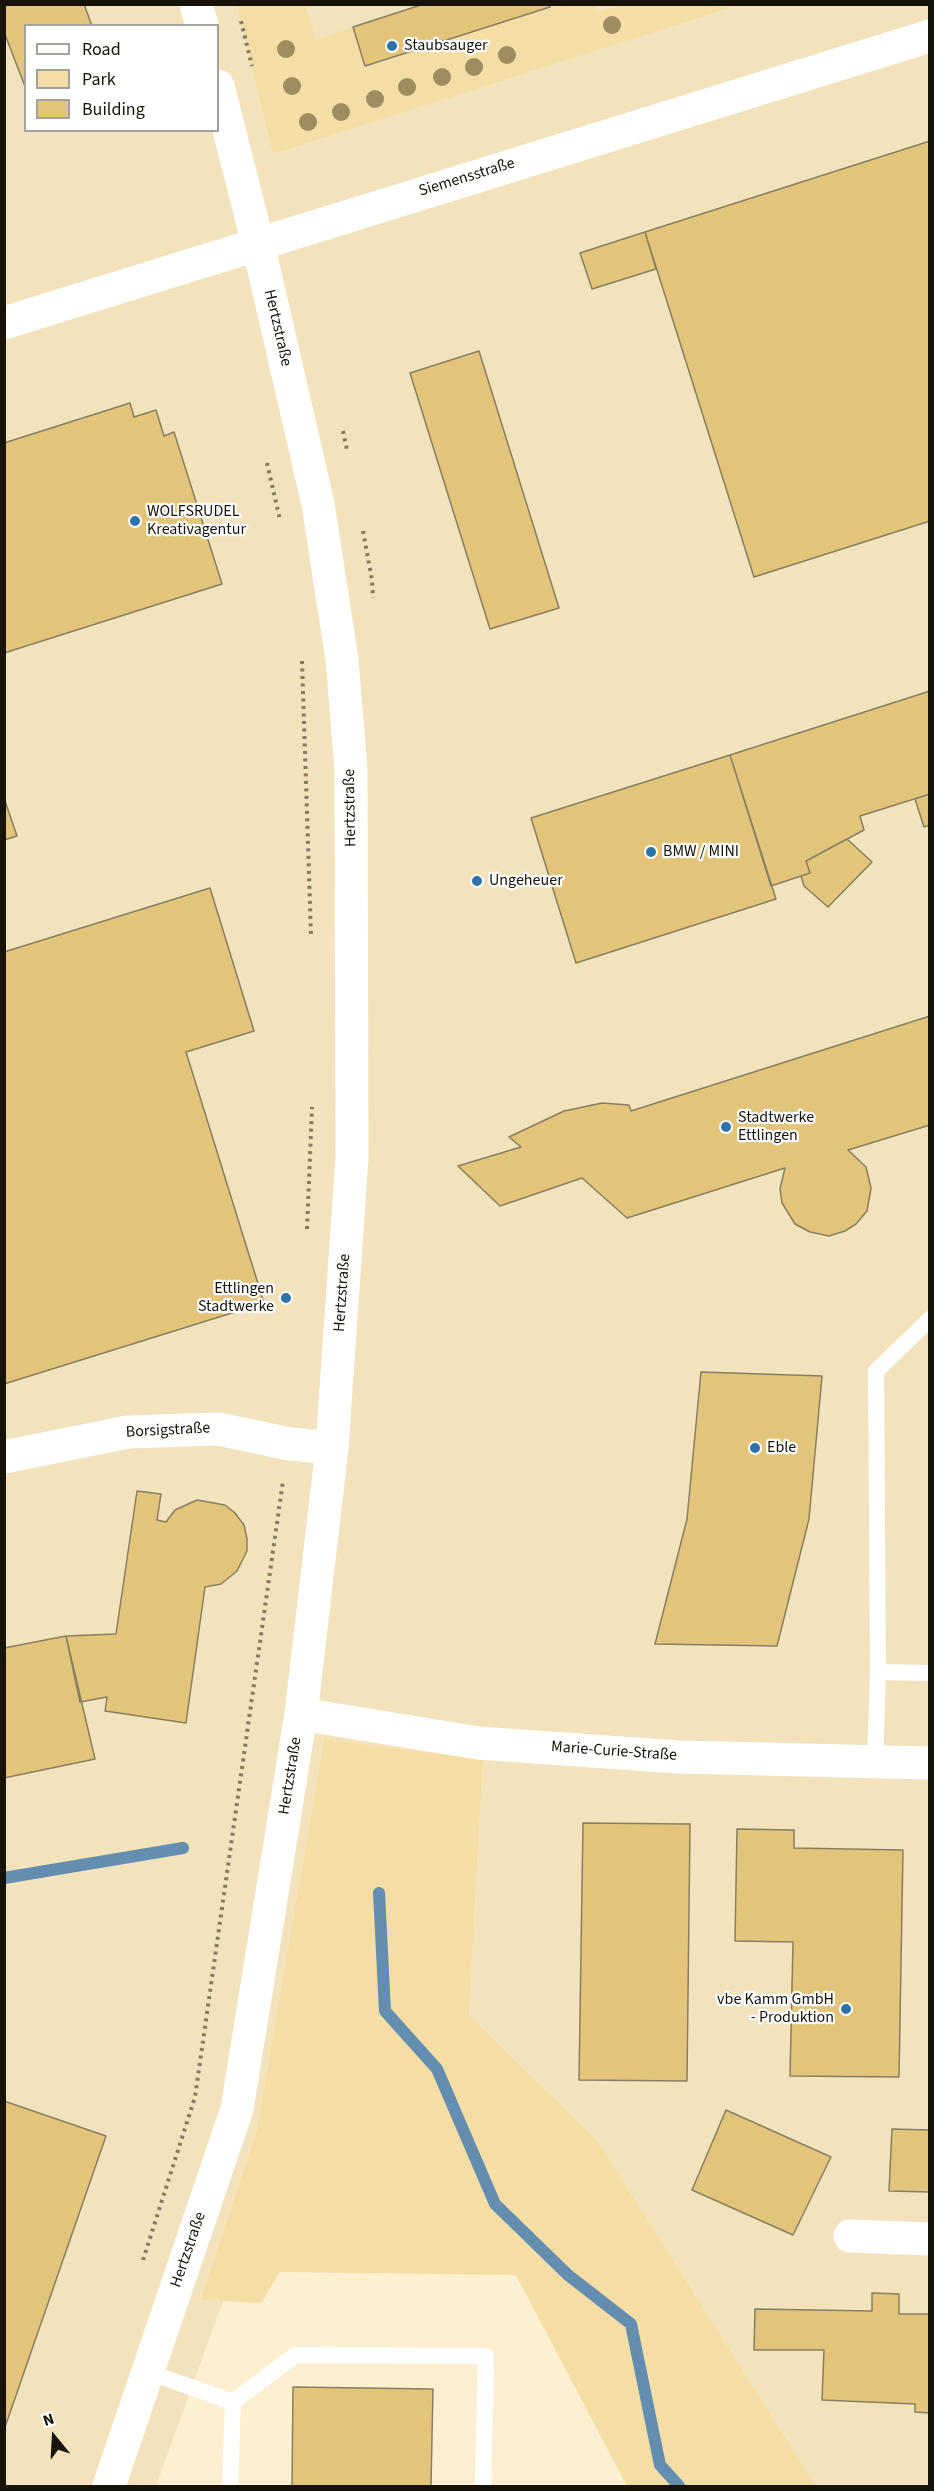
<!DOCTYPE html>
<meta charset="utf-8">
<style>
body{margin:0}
#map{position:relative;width:934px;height:2491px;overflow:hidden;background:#fdf0d0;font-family:"Source Sans 3",sans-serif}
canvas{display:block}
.frame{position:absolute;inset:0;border:6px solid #181308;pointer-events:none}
.legend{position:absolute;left:24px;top:24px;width:195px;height:108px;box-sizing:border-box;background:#fff;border:2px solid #a3a19c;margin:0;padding:8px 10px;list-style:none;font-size:18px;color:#181308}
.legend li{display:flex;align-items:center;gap:12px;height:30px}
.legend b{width:30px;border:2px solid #a3a19c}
.north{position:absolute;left:24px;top:2407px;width:60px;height:60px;-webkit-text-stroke:4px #fff;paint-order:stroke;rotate:342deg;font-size:16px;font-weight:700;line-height:24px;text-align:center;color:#181308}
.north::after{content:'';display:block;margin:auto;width:21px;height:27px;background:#181308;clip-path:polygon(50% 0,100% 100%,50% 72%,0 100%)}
</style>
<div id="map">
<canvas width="934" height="2491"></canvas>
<div class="frame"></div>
<ul class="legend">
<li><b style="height:8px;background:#fff"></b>Road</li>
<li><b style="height:16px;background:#f5dea6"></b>Park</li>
<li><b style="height:16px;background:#e2c57b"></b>Building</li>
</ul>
<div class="north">N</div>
</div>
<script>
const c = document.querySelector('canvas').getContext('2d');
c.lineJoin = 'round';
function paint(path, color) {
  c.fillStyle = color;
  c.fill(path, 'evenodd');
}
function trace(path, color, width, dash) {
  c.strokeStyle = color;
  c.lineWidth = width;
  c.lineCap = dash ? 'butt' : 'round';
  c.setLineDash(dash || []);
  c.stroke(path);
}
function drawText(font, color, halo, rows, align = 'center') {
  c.font = font + ' "Source Sans 3",sans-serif';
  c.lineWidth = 4.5;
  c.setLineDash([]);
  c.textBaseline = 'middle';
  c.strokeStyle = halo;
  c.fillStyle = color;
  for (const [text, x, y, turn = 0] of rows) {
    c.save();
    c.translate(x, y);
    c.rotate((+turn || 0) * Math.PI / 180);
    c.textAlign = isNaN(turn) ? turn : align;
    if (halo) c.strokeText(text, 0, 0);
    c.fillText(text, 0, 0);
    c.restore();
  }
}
paint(new Path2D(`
 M 5,5 L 929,5 L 929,2486 L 816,2486 L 598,2141 L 469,2015 L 483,1759 L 324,1739 L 256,2133 L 200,2300 L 223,2301 L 156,2486 L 5,2486 ZM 26,26 L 218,26 L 218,130 L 26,130 Z`), '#f3e3bc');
paint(new Path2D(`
 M 624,4 L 732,7 L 273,154 L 237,5 L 305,5 L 316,40 L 353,27 L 365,66 L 550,7 L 595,5 L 597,13 Z
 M 324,1739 L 483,1759 L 469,2015 L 598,2141 L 816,2486 L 627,2486 L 516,2275 L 280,2272 L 261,2303 L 200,2300 L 256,2133 Z`), '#f5dea6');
trace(new Path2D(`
 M 4,1878 L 183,1848
 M 379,1893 L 385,2011 L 437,2069 L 495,2204 L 568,2275 L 631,2324 L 660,2465 L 679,2486`), '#648eaf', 12);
const building = new Path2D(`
 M 4,4 L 84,4 L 92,26 L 26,26 L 26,89 L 4,32 Z
 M 424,4 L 550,4 L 550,7 L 365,66 L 353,27 Z
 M 930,141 L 930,521 L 754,577 L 645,232 Z
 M 645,232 L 656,269 L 592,289 L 580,253 Z
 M 479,351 L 559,608 L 490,629 L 410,373 Z
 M 130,403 L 134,417 L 156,410 L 164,436 L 174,432 L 222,584 L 4,653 L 4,443 Z
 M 930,691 L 930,794 L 860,816 L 864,830 L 806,861 L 810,873 L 771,886 L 730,755 Z
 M 730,755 L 776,899 L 576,963 L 531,818 Z
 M 930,794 L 930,825 L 924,827 L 915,799 Z
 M 4,798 L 17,836 L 4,840 Z
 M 847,839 L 872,862 L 828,907 L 804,886 L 801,876 L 810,873 L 806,861 Z
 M 210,888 L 254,1031 L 186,1052 L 264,1303 L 4,1384 L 4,952 Z
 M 930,1016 L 930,1125 L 848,1150 L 866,1167 L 871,1188 L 867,1211 L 856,1224 L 845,1231 L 829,1236 L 810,1232 L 795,1224 L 782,1203 L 780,1189 L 785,1168 L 627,1218 L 582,1178 L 500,1206 L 458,1166 L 521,1147 L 509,1137 L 564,1111 L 602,1103 L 629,1105 L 631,1111 Z
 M 701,1372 L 822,1376 L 809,1519 L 777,1646 L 655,1644 L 687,1519 Z
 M 137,1491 L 161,1494 L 157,1520 L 166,1522 L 175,1510 L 197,1500 L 225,1505 L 235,1513 L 244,1525 L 247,1539 L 247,1551 L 237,1571 L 221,1584 L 205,1587 L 186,1723 L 105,1711 L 107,1697 L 80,1702 L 66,1636 L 116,1634 Z
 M 66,1636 L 95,1759 L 4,1778 L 4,1648 Z
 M 583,1823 L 690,1824 L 687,2081 L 579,2080 Z
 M 737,1829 L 794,1830 L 794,1848 L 903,1850 L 899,2077 L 790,2076 L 793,1942 L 735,1941 Z
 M 4,2101 L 106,2136 L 4,2430 Z
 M 726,2110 L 831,2157 L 793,2235 L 692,2190 Z
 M 892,2129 L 930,2130 L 930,2192 L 889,2191 Z
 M 872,2293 L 899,2294 L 899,2314 L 930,2314 L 930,2413 L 915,2412 L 915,2404 L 822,2400 L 824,2350 L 754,2350 L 755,2309 L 872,2311 Z
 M 293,2387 L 433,2389 L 431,2486 L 292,2486 Z`);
paint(building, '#e2c57b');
trace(building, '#8a7e61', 1.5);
trace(new Path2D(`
 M 241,21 L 252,66
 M 343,431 L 347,450
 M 267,463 L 280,520
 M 363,531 L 372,580 L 373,598
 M 302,661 L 311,935
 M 307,1229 L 312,1107
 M 143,2260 L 195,2097 L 283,1481`), '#847b66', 4, [3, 4.5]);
trace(new Path2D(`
 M 878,1672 L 930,1673
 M 875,1762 L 878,1672 L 876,1371 L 930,1319
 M 148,2372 L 233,2402 L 230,2486
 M 233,2402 L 295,2355 L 486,2356 L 483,2486`), '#fff', 16);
trace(new Path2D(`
 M 4,323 L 930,36
 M 4,1457 L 128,1432 L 218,1429 L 290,1444 L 332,1448
 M 301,1714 L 478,1743 L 678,1757 L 930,1763
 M 850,2236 L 930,2239`), '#fff', 33);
trace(new Path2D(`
 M 196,4 L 202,26
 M 109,2486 L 237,2109 L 301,1714 L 332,1448 L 352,1157 L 351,769 L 342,660 L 318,504 L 258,244 L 218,86`), '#fff', 33);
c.fillStyle = '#9e8d5e';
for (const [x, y] of [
 [612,25],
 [286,49],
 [507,55],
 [474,67],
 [442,77],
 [292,86],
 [407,87],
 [375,99],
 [341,112],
 [308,122]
]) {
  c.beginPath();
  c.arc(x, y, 9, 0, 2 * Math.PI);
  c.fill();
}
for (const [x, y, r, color] of [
 [392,46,6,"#2d73a7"],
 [135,521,6,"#2d73a7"],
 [651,852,6,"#2d73a7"],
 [477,881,6,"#2d73a7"],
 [726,1127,6,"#2d73a7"],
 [286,1298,6,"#2d73a7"],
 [755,1448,6,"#2d73a7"],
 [846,2009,6,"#2d73a7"]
]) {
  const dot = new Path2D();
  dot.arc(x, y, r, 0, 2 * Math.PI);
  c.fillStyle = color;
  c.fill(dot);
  trace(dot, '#fff', 2);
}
drawText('16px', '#181308', '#fff', [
 ["Staubsauger",404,46],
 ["WOLFSRUDEL",147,512],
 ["Kreativagentur",147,530],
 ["BMW / MINI",663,852],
 ["Ungeheuer",489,881],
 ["Stadtwerke",738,1118],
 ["Ettlingen",738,1136],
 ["Ettlingen",274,1289,"right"],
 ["Stadtwerke",274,1307,"right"],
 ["Eble",767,1448],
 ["vbe Kamm GmbH",834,2000,"right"],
 ["- Produktion",834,2018,"right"]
], 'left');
drawText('16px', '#181308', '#fff', [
 ["Siemensstraße",467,178,-17],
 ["Hertzstraße",277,328,77],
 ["Hertzstraße",351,808,-91],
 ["Hertzstraße",343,1293,-86],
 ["Borsigstraße",168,1431,-3],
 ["Marie-Curie-Straße",614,1752,4],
 ["Hertzstraße",291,1776,-81],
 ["Hertzstraße",189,2250,-71]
]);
</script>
